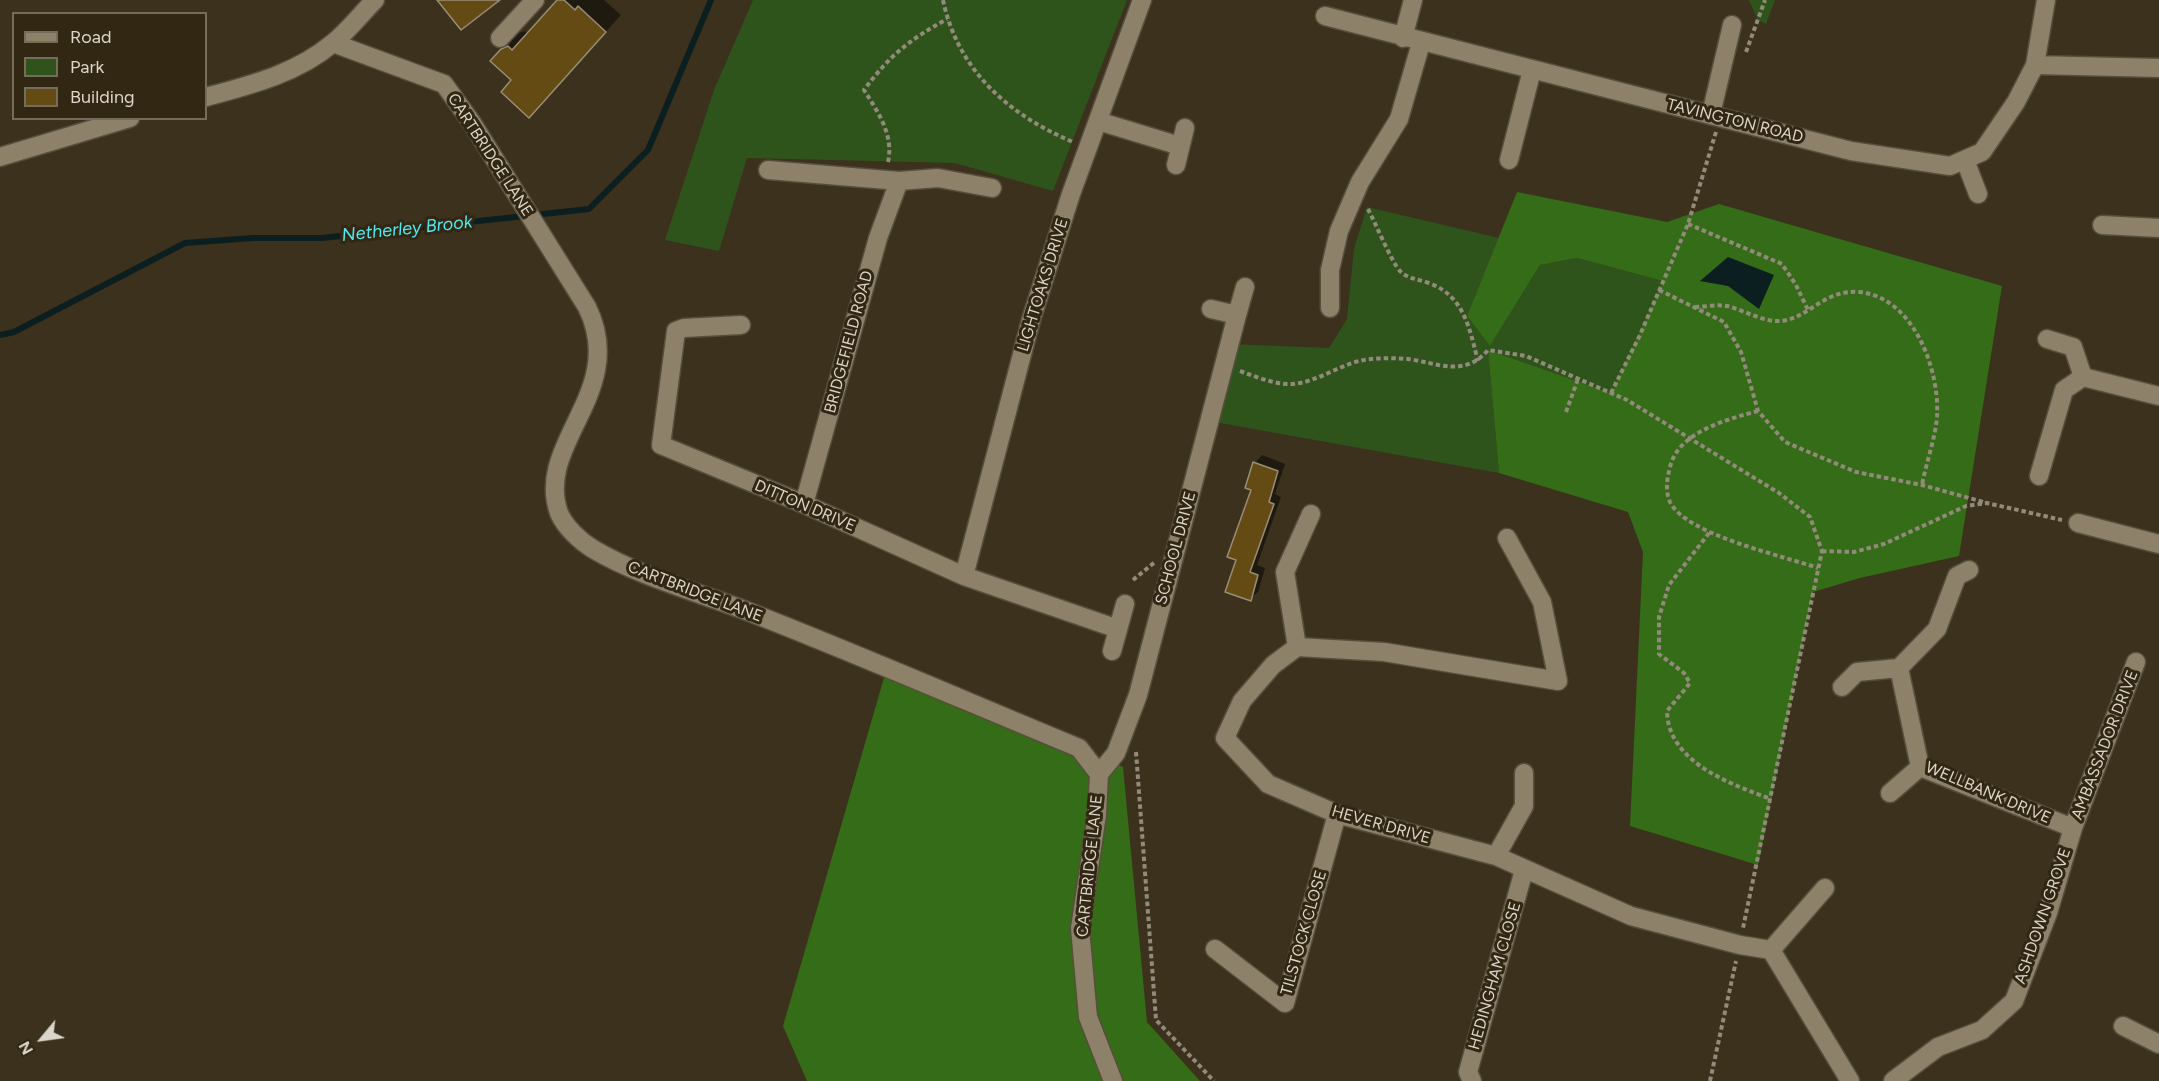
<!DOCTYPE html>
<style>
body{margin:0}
#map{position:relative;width:2159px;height:1081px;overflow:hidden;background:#3b311d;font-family:Figtree,sans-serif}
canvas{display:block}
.legend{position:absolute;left:12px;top:12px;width:195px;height:108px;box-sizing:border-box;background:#312713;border:2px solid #756d5c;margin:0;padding:8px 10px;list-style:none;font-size:18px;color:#dcd5c9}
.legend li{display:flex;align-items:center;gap:12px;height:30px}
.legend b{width:30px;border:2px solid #756d5c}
.north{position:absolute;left:12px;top:1009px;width:60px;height:60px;-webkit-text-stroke:4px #312713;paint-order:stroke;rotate:241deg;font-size:16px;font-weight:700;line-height:24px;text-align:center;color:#dcd5c9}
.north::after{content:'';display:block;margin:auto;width:21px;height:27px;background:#dcd5c9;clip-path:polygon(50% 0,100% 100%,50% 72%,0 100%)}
</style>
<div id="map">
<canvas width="2159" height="1081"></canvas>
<ul class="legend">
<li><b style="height:8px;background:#8d816a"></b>Road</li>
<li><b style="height:16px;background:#2e541c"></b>Park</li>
<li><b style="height:16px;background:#644b14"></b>Building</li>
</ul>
<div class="north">N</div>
</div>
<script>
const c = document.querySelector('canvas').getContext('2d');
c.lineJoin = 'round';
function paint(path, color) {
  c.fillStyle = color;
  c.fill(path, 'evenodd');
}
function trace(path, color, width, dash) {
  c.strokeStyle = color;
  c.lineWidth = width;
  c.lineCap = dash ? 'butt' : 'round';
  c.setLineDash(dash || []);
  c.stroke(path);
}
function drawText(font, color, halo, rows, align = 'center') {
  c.font = font + ' Figtree,sans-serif';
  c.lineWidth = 6;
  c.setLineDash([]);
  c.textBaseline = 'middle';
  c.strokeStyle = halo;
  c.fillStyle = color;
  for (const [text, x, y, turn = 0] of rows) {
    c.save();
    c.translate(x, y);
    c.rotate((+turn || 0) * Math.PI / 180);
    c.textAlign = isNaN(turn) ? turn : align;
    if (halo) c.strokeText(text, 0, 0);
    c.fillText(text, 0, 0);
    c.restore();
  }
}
paint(new Path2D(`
 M 753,0 L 1127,0 L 1053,191 L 955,163 L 747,158 L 719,251 L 665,240 L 714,90 Z
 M 1749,0 L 1775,0 L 1766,24 L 1758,20 Z
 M 1367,207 L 1499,238 L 1467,316 L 1490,346 L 1540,265 L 1577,258 L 1663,281 L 1611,393 L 1488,350 L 1499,473 L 1209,421 L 1229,344 L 1329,348 L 1347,319 L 1354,249 Z`), '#2e541c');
paint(new Path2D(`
 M 1517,192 L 1667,222 L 1719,204 L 2002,286 L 1959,556 L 1860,578 L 1813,592 L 1758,865 L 1630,826 L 1643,552 L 1628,512 L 1499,473 L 1488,350 L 1611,393 L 1663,281 L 1577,258 L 1540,265 L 1490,346 L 1467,316 Z
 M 888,664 L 1123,767 L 1147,1022 L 1200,1081 L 807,1081 L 783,1026 Z`), '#356c17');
paint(new Path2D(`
 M 1728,257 L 1774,275 L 1759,309 L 1728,286 L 1700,281 Z`), '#0b1f20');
paint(new Path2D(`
 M 559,0 L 604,0 L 621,15 L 544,100 L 513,80 L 503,50 L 519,33 L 525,31 L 528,34 Z
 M 1262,455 L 1285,464 L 1275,494 L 1281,497 L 1257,565 L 1265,568 L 1258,592 L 1250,599 L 1238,559 L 1253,489 L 1255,463 Z`), '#0007');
trace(new Path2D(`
 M 0,335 L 14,332 L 185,243 L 253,238 L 322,238 L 589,209 L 648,150 L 711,0`), '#0b1f20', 6);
const building = new Path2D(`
 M 437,0 L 500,0 L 461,30 Z
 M 557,0 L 564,0 L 575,10 L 578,6 L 606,32 L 529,118 L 501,92 L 511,80 L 490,61 L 501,49 L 508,46 L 512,50 Z
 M 1253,462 L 1278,471 L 1269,502 L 1274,504 L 1250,572 L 1258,575 L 1251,601 L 1225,592 L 1236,560 L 1227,557 L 1251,490 L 1245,488 Z`);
paint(building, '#644b14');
trace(building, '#998d76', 1.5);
const minor = new Path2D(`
 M 1325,16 L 1851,151 L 1950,166 L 1982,152 L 2016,102 L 2035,65 L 2046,0
 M 500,38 L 535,0
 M 1403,38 L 1413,0
 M 333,43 L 444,84 L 472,123 L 587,307 C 629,392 534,443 559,513 C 565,527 580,541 593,549 C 640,577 701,593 752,613 C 862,656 970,703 1079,748 L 1099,774 L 1097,815 L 1080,928 L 1088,1017 L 1113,1081
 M 2035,65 L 2159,68
 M 206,97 C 250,85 296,74 333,43 C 348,31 361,14 375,0
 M 1711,114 L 1732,25
 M 1098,121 L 1180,146
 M 0,157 L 130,118
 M 1509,160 L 1532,70
 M 1965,160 L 1978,194
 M 1176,165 L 1185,128
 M 768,170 L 899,181 L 878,238 L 804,504
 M 899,181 L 938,178 L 992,188
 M 2102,225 L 2159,228
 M 1330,308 L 1330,270 L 1339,231 L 1360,182 L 1399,119 L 1421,43
 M 1211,309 L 1237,315 L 1245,287
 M 741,325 L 684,328 L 676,331 L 661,445 L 804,504 L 964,576 L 1118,629
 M 2047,339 L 2073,347 L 2083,377
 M 2039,476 L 2064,390 L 2083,377 L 2159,396
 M 2078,523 L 2159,544
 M 1507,538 L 1542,602 L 1558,681 L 1384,652 L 1297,647 L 1273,665 L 1242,701 L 1225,738 L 1268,784 L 1337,814 L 1496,856 L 1631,916 L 1740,945 L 1771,950 L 1850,1081
 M 964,576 L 1031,320 L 1071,194 L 1142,0
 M 1297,647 L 1285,572 L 1311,514
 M 1112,651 L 1125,604
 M 1899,668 L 1937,629 L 1957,576 L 1969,570
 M 1842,687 L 1857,672 L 1899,668 L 1920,767 L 2073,828
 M 1099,774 L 1116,753 L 1138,695 L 1237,315
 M 1890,793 L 1920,767
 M 1496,856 L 1524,806 L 1524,773
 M 1215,949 L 1285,1003 L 1337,814
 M 1771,950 L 1825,888
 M 2123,1026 L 2159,1044
 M 1472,1081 L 1468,1072 L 1524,870
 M 1893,1081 L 1938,1047 L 1982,1030 L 2014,1001 L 2048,913 L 2073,828 L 2136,662`);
trace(minor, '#564e3c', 21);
trace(new Path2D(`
 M 943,0 C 958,71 1009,115 1073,142
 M 1746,52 L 1765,0
 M 888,162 C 894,135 878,112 864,90 C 890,55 909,40 947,19
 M 1368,209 C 1375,222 1392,263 1400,271 C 1408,279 1418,279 1429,283 C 1464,296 1469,327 1478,361
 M 1688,224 L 1782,264 L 1796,285 L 1808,310
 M 1659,290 L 1724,322 L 1741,352 L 1758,411 L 1785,442 L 1856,472 L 1922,485 L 1987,503
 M 1695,307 C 1705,307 1717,304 1727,306 C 1744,310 1762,322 1780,321 C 1809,319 1823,289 1860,292 C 1914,298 1940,370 1937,417 C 1935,440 1926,463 1922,485
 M 1240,371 C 1257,377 1275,385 1293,384 C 1319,382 1344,361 1371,359 C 1382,358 1396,358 1408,359 C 1438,363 1464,378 1488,350 L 1526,356 L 1627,400 L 1779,493 L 1810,517 L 1822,551 L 1743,928
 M 1611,393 L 1640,335 L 1688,224 L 1716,132
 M 1758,411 C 1728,419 1678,432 1670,467 C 1667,479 1665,490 1670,502 C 1686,535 1784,556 1818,568
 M 1566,412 L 1578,379
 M 1709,533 L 1669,585 L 1659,617 L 1659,654 L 1684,673 L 1690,683 L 1667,711 C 1668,762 1730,784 1771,799
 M 1822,551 L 1854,552 L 1884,544 L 1966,506 L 1987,503 L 2062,520
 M 1133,580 L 1155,562
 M 1136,752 L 1156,1020 L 1214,1081
 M 1710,1081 L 1736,961`), '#928a7a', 4, [4.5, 3]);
trace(minor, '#8d816a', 18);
drawText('16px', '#dcd5c9', '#312713', [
 ["TAVINGTON ROAD",1735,121,14],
 ["CARTBRIDGE LANE",490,155,57],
 ["LIGHTOAKS DRIVE",1043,285,-73],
 ["BRIDGEFIELD ROAD",849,342,-75],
 ["DITTON DRIVE",805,506,23],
 ["SCHOOL DRIVE",1176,548,-75],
 ["CARTBRIDGE LANE",695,592,21],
 ["AMBASSADOR DRIVE",2105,745,-69],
 ["WELLBANK DRIVE",1988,793,23],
 ["HEVER DRIVE",1381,825,16],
 ["CARTBRIDGE LANE",1090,866,-84],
 ["ASHDOWN GROVE",2043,916,-71],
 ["TILSTOCK CLOSE",1304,933,-74],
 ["HEDINGHAM CLOSE",1495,976,-74]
]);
drawText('italic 18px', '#50ebf2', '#312713', [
 ["Netherley Brook",407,229,-6]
]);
</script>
